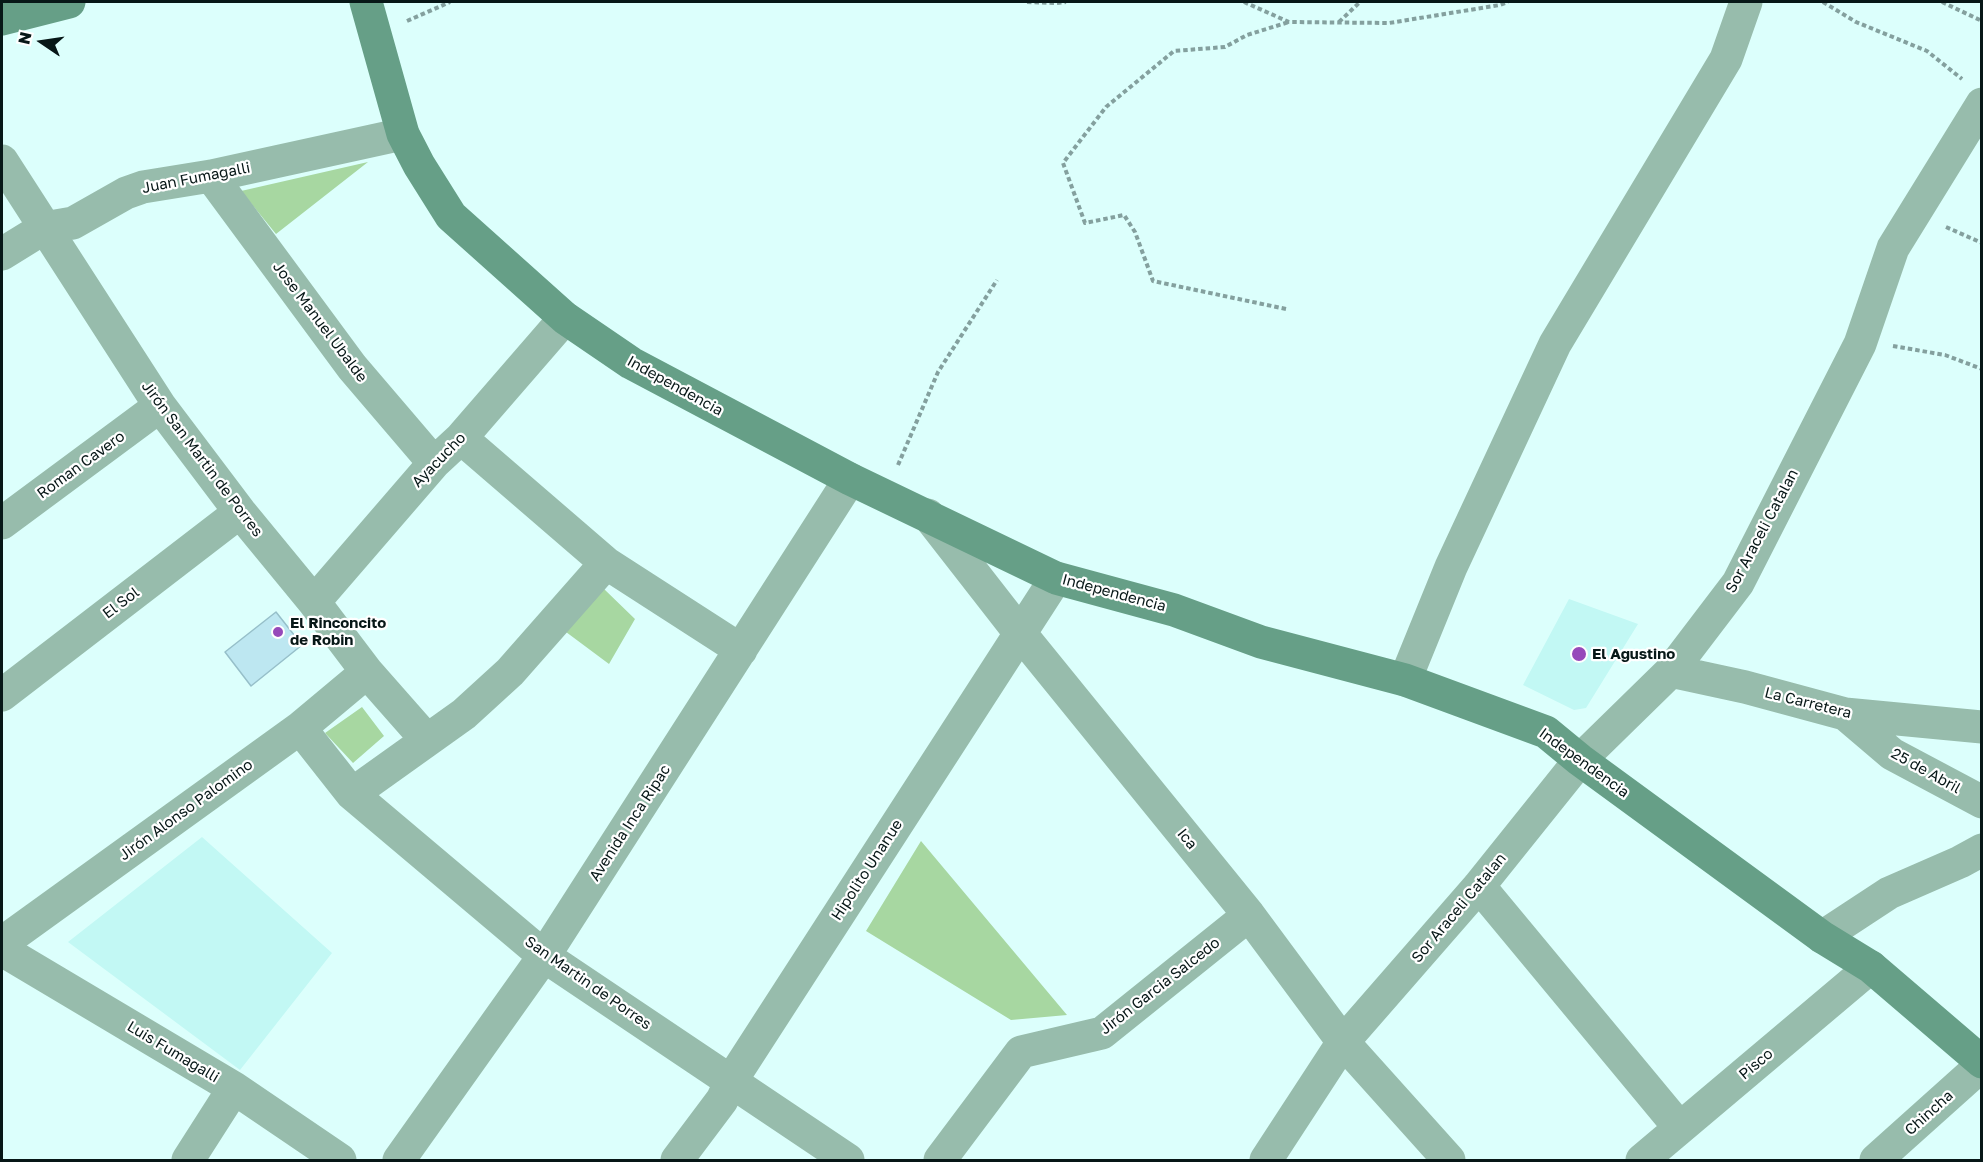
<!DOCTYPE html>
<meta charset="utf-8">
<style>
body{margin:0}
#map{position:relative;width:1983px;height:1162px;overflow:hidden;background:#dcfffc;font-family:"Golos Text",sans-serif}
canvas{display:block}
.frame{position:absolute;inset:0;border:3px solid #071717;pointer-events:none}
.north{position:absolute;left:12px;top:12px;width:60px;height:60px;-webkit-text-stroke:4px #fff;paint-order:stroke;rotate:283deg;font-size:16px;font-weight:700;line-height:24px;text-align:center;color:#071717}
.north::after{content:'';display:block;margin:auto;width:21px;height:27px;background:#071717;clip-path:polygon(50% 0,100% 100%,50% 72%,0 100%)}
</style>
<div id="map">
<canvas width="1983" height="1162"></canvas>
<div class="frame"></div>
<div class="north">N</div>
</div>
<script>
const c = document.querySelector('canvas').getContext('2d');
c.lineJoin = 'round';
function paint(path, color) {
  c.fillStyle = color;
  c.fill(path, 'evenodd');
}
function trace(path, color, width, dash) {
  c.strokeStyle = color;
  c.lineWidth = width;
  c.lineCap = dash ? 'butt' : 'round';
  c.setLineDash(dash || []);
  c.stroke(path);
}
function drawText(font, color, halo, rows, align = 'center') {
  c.font = font + ' "Golos Text",sans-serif';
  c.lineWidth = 4.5;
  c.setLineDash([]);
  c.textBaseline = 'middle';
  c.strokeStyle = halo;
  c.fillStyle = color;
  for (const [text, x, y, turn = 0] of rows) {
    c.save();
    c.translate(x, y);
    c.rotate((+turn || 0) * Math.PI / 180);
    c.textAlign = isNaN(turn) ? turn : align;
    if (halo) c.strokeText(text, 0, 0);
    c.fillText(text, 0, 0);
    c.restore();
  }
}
paint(new Path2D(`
 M 1569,599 L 1638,624 L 1586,708 L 1574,710 L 1523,685 Z
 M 202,837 L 332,953 L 240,1070 L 68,942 Z`), '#c2f8f4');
paint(new Path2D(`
 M 368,162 L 276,234 L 241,191 Z
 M 604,589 L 635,619 L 609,664 L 566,632 Z
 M 362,707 L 384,736 L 353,763 L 325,733 Z
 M 921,841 L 1067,1015 L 1011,1020 L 866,931 Z`), '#a7d7a1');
const building = new Path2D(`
 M 276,612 L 302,645 L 251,686 L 225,652 Z`);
paint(building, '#bde7f1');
trace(building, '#96bfc9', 1.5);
trace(new Path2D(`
 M 1027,2 L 1056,3 L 1066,2
 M 1244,2 L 1289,22 L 1389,23 L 1500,5 L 1508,2
 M 1823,2 L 1856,22 L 1927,51 L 1962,79
 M 1942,2 L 1982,21
 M 407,21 L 450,2
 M 1339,22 L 1360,2
 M 1946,227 L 1982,243
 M 1286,309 L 1153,281 L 1135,232 L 1124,215 L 1085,223 L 1063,163 L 1106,107 L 1174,51 L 1225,47 L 1247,35 L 1289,22
 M 1893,346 L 1945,355 L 1982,369
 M 898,465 L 938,372 L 997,280`), '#84a09e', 4, [4.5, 3]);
trace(new Path2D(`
 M 2,161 L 160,406 L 240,512 L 314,602 L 367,672 L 426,739
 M 211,176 L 352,367 L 434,463
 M 2,254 L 44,228 L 73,223 L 126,193 L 143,187 L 211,176 L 403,134
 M 461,438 L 606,563 L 741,650
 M 928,515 L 1020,633 L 1249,915 L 1343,1042 L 1449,1160
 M 2,523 L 160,406
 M 314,602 L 434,463 L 461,438 L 565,318
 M 1671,671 L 1745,687 L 1845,714 L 1982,727
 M 1405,680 L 1451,567 L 1555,344 L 1726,59 L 1746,2
 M 2,695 L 240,512
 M 1845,714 L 1892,754 L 1982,802
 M 300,728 L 352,794 L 544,956 L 848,1160
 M 352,794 L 464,714 L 510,672 L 606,563
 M 1479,886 L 1679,1127
 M 1822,937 L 1889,893 L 1960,862 L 1982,850
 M 2,943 L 300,728 L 367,672
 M 2,950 L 234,1088 L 340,1160
 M 188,1160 L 234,1088
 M 399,1160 L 544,956 L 850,479
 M 677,1160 L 722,1100 L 731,1081 L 1056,578
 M 940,1160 L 1021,1052 L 1102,1033 L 1249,915
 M 1266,1160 L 1343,1042 L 1479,886 L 1580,760 L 1671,671 L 1738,583 L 1860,344 L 1893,248 L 1982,104
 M 1642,1160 L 1871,967
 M 1876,1160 L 1982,1065`), '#97bcac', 33);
trace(new Path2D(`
 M 366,2 L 403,134 L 419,165 L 451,216 L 565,318 L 631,363 L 850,479 L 1056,578 L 1174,610 L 1261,642 L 1405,680 L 1546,732 L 1580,760 L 1822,937 L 1871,967 L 1982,1062
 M 2,19 L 69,2`), '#669f87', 33);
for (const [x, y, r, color] of [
 [278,632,6,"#9649ba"],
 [1579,654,8,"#9649ba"]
]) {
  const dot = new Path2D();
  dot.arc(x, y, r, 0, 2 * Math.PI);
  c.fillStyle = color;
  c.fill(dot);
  trace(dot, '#fff', 2);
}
drawText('15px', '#071717', '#fff', [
 ["Juan Fumagalli",196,178,-11],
 ["Jose Manuel Ubalde",320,322,53],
 ["Independencia",675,386,29],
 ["Jirón San Martin de Porres",202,459,53],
 ["Ayacucho",439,460,-46],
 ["Roman Cavero",81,465,-36],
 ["Sor Araceli Catalan",1762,531,-62],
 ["Independencia",1114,593,15],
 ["El Sol",121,603,-37],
 ["La Carretera",1808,703,14],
 ["Independencia",1584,763,36],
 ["25 de Abril",1926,771,29],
 ["Jirón Alonso Palomino",186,810,-36],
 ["Avenida Inca Ripac",630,823,-57],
 ["Ica",1187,839,51],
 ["Hipolito Unanue",867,870,-57],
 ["Sor Araceli Catalan",1459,908,-50],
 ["San Martin de Porres",588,983,35],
 ["Jirón Garcia Salcedo",1160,986,-38],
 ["Luis Fumagalli",173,1052,31],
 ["Pisco",1756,1064,-40],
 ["Chincha",1929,1113,-42]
]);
drawText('bold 15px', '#071717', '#fff', [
 ["El Rinconcito",290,623],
 ["de Robin",290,640],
 ["El Agustino",1592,654]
], 'left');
</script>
